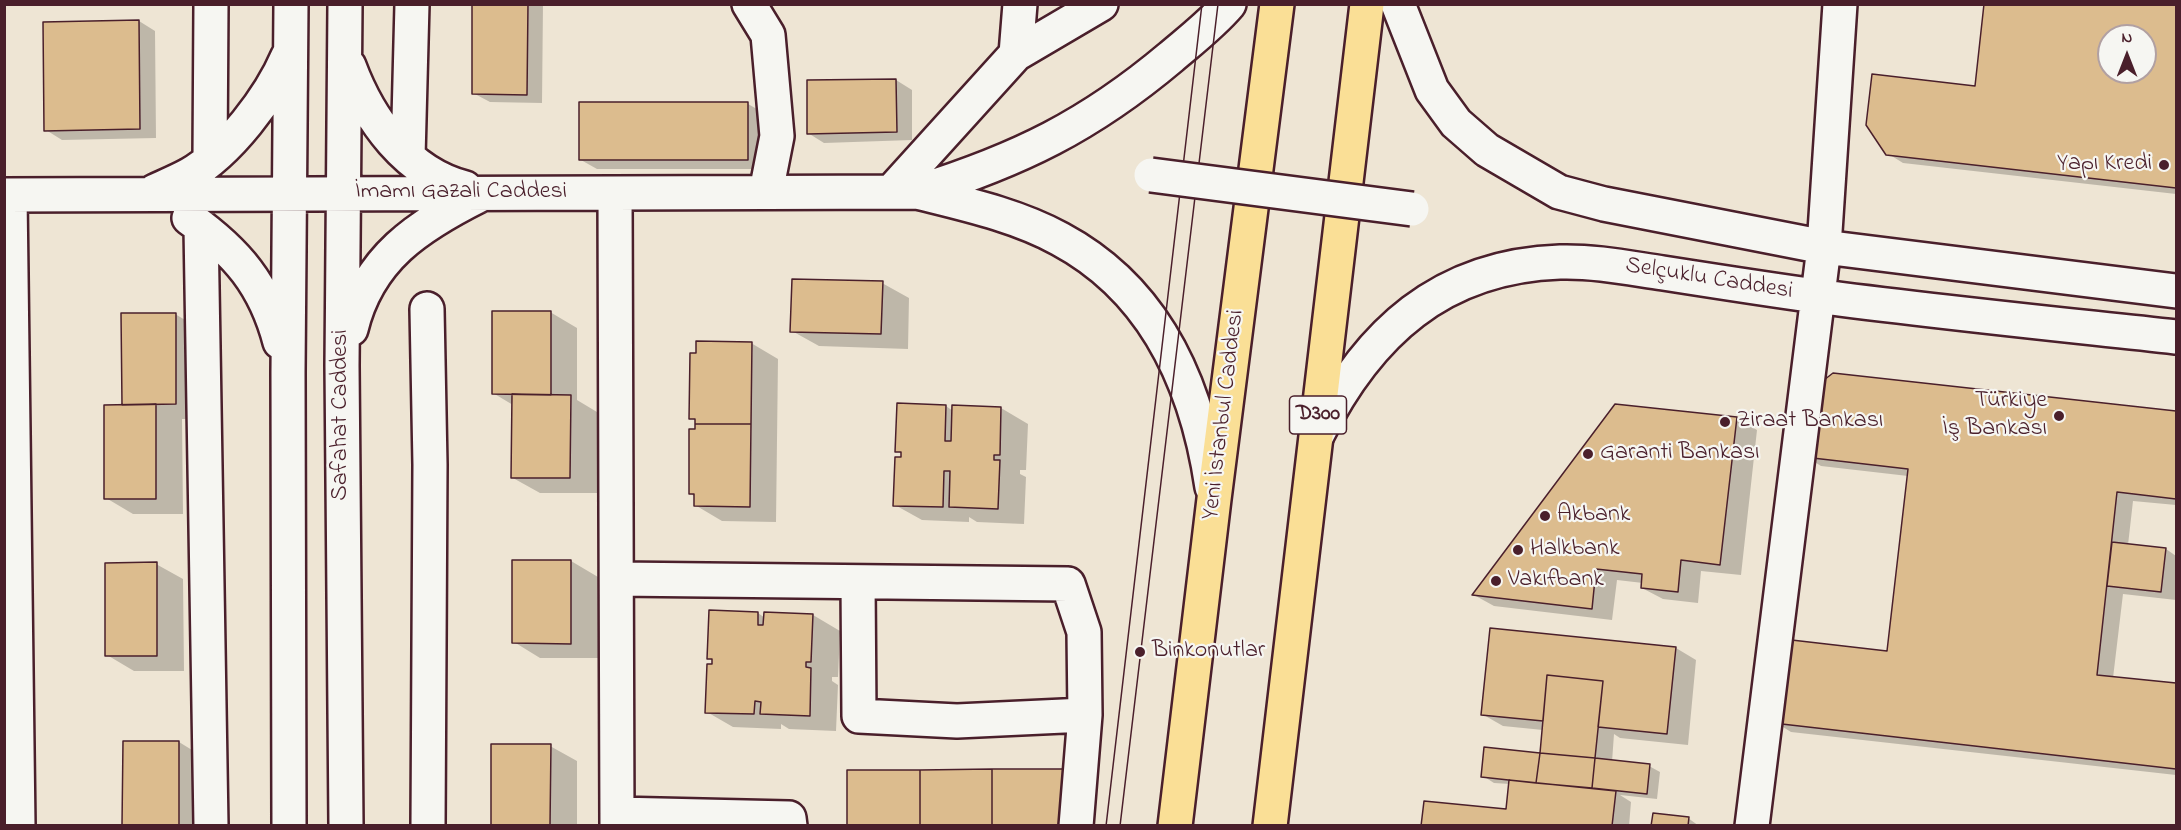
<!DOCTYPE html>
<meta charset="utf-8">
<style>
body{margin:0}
#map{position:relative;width:2181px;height:830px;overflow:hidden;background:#eee5d4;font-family:"Indie Flower",sans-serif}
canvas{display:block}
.frame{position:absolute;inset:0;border:6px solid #4a1f2b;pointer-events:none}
.north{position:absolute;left:2097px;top:24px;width:60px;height:60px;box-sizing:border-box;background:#f6f6f2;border:2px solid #b1a0a2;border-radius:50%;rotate:0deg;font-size:16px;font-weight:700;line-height:24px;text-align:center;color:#4a1f2b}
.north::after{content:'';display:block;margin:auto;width:21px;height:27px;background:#4a1f2b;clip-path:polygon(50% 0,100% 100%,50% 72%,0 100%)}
</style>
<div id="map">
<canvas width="2181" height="830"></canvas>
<div class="frame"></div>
<div class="north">N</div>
</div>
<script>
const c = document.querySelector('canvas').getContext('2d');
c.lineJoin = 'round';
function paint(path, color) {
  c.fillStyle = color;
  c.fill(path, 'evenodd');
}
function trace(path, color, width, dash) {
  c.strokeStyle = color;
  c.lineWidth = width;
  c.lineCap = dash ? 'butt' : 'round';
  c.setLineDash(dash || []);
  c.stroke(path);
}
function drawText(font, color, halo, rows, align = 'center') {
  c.font = font + ' "Indie Flower",sans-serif';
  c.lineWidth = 4.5;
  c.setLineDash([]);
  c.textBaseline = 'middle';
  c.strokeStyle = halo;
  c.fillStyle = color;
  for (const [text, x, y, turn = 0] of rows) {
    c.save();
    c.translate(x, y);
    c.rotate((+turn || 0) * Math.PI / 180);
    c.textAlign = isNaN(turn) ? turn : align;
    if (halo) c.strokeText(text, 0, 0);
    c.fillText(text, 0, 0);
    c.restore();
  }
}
paint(new Path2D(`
 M 473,4 L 543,4 L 542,103 L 490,102 L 473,93 Z
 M 1986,4 L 2176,4 L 2176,194 L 1903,163 L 1887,153 L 1976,88 ZM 2109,36 L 2145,36 L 2145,72 L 2109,72 Z
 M 139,21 L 155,31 L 156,138 L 62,140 L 46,130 Z
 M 896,80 L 912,90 L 912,140 L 824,143 L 808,133 Z
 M 748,104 L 764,113 L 764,169 L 597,169 L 581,160 Z
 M 882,283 L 909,298 L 908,349 L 819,346 L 792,331 Z
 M 550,312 L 577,328 L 577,400 L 597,412 L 597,493 L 540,493 L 513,478 L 513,405 L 493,393 Z
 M 175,314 L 202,330 L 203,419 L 182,419 L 183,514 L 133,514 L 106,498 L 123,406 Z
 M 751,343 L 778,359 L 776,522 L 722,521 L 695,505 L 695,497 L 690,493 L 697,430 L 697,421 L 691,418 Z
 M 1834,375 L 2176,413 L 2176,505 L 2133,501 L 2128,545 L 2166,549 L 2176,556 L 2176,600 L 2123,594 L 2113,678 L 2176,685 L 2176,775 L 1791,732 L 1775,722 L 1888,652 L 1908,476 L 1821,466 L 1805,456 Z
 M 946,406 L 953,411 L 954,407 L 1001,408 L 1028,424 L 1026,470 L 1020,470 L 1020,474 L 1026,477 L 1024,524 L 977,522 L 969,517 L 969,522 L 922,520 L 895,505 L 902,459 L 902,454 L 897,451 Z
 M 1736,418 L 1757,430 L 1741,575 L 1701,571 L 1698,603 L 1663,599 L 1642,588 L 1643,583 L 1617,580 L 1612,620 L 1494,606 L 1474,595 Z
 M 571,561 L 598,577 L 598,658 L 540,658 L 514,642 Z
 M 156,564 L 183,579 L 184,671 L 134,671 L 107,655 Z
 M 758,613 L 765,618 L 813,615 L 840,631 L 838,677 L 832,677 L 832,681 L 838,685 L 836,731 L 789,729 L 781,724 L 781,729 L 733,727 L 707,712 L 714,661 L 708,658 Z
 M 1676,648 L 1696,660 L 1688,745 L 1620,738 L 1614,734 L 1612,762 L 1649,766 L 1660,772 L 1657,799 L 1620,795 L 1631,802 L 1629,826 L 1423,826 L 1508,811 L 1510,784 L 1494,783 L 1483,776 L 1547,755 L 1543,730 L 1503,726 L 1482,714 Z
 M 124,742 L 179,742 L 205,758 L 205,826 L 123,826 Z
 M 493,745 L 550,746 L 577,761 L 577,826 L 493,826 Z
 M 1688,818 L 1699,826 L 1653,826 Z`), '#0003');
const building = new Path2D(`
 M 472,4 L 528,4 L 527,95 L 472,94 Z
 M 1984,4 L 2176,4 L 2176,188 L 1886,155 L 1866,125 L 1872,74 L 1975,86 ZM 2109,36 L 2145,36 L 2145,72 L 2109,72 Z
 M 139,20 L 140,129 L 44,131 L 43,22 Z
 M 896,79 L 897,132 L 807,134 L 807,80 Z
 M 579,102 L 748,102 L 748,160 L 579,160 Z
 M 792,279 L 883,281 L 881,334 L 790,332 Z
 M 492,311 L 551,311 L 551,395 L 492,394 Z
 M 121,313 L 176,313 L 176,404 L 122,405 Z
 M 696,341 L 752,342 L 751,424 L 695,424 L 695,419 L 689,419 L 690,353 L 696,353 Z
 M 1833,373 L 2176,411 L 2176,499 L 2117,492 L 2097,675 L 2176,683 L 2176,769 L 1773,723 L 1783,639 L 1887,651 L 1908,469 L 1804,457 L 1811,390 Z
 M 512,394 L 571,395 L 570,478 L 511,478 Z
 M 897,403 L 946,405 L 945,441 L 951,441 L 952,405 L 1001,407 L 1000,455 L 994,455 L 994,460 L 1000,460 L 998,509 L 949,507 L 950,471 L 944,471 L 943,507 L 893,506 L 895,457 L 901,457 L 901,452 L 895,452 Z
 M 156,404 L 156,499 L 104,499 L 104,405 Z
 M 1615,404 L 1737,417 L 1720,565 L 1681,560 L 1678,592 L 1641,588 L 1642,574 L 1596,569 L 1592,609 L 1472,595 Z
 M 695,424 L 751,424 L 750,507 L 694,506 L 694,494 L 689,494 L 689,429 L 695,429 Z
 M 2112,542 L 2166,548 L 2161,592 L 2107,586 Z
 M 512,560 L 571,560 L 571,644 L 512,643 Z
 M 157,562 L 157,656 L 105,656 L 105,563 Z
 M 709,610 L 758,612 L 758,625 L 763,625 L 764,612 L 813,614 L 811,662 L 806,662 L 806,667 L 811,668 L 810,716 L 760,714 L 761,702 L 755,701 L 754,714 L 705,713 L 707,664 L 712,664 L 712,659 L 707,659 Z
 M 1490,628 L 1676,647 L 1667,734 L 1598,727 L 1603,681 L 1547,675 L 1543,721 L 1481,715 Z
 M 1547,675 L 1603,681 L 1595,758 L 1540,753 Z
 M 123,741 L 179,741 L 179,825 L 122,825 Z
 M 491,744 L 551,744 L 550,826 L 491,825 Z
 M 1484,747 L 1540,753 L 1536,783 L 1481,777 Z
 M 1540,753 L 1595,758 L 1592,788 L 1536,783 Z
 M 1595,758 L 1650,764 L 1647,794 L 1592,788 Z
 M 992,769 L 1064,769 L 1065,826 L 992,826 Z
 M 992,769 L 992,826 L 920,826 L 920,770 Z
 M 847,770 L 920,770 L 920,826 L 847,826 Z
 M 1509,780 L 1616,791 L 1612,826 L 1421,826 L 1424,801 L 1506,809 Z
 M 1653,813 L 1689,817 L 1688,826 L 1651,826 Z`);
paint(building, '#dcbc8e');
trace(building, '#4a1f2b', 1.5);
const minor = new Path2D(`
 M 345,4 L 342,365 L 346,826
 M 749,4 L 768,35 L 777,136 L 766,192
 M 1398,4 L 1432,90 L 1456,123 L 1487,150 L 1559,192 L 1604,204 L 1824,247 L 2176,291
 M 1016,54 L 1020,4
 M 349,66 C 369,120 407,173 465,188
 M 408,157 L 412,4
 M 210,159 L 211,4
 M 155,191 C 166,186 178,181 189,175 C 229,152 270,98 288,56
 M 891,192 L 1016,54 L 1101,4
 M 917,192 C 1019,160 1089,126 1171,57 C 1191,40 1212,24 1229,4
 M 615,193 L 617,826
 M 4,195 L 917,192 C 965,204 1016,215 1060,239 C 1155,290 1197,385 1212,487
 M 10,195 L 18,826
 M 189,218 C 237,252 265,285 280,342
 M 201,227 L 211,826
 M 427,309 L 430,465 L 428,826
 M 351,329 C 368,258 418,226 480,195
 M 1317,435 C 1368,333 1441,266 1560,262 C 1595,261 1629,268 1663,273 C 1714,281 1765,289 1816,296 C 1936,312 2057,324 2176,337
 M 617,579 L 1068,584 L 1084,632 L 1085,715 L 1076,826
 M 858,582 L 859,716 L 957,721 L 1085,715
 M 617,814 L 789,818 L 790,826
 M 289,826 L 288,372 L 291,4
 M 1752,826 L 1824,247 L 1840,4`);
const highway = new Path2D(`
 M 1175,826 L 1214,499 L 1277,4
 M 1270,826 L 1367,4`);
trace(minor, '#4a1f2b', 38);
trace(highway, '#4a1f2b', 38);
trace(minor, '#f6f6f2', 33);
trace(highway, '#fadf96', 33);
trace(new Path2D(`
 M 1106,826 L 1202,4
 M 1120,826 L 1218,4`), '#4a1f2b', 1.5);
const minorBridge = new Path2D(`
 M 1151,175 L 1412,209`);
trace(minorBridge, '#4a1f2b', 38, []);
trace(minorBridge, '#f6f6f2', 33);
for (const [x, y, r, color] of [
 [2164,165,6,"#4a1f2b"],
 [2059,416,6,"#4a1f2b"],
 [1725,422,6,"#4a1f2b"],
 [1588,454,6,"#4a1f2b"],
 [1545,516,6,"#4a1f2b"],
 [1518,550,6,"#4a1f2b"],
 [1496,581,6,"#4a1f2b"],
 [1140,652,6,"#4a1f2b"]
]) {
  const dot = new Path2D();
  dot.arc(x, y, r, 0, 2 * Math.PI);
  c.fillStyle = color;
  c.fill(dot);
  trace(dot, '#f6f6f2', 2);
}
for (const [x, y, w] of [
 [1318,415,57]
]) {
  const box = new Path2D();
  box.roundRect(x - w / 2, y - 19, w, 38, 4.5);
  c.fillStyle = '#f6f6f2';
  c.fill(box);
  trace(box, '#4a1f2b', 1.5);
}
drawText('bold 22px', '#4a1f2b', null, [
 ["D300",1318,415]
]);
drawText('24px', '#4a1f2b', '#f6f6f2', [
 ["Yapı Kredi",2152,165,"right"],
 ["Türkiye",2047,402,"right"],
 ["İş Bankası",2047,430,"right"],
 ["Ziraat Bankası",1737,422],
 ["Garanti Bankası",1600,454],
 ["Akbank",1557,516],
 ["Halkbank",1530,550],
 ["Vakıfbank",1508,581],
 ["Binkonutlar",1152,652]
], 'left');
drawText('24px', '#4a1f2b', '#f6f6f2', [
 ["İmamı Gazali Caddesi",461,193],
 ["Selçuklu Caddesi",1709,280,9],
 ["Safahat Caddesi",342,415,-90],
 ["Yeni İstanbul Caddesi",1225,415,-83]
]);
</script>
